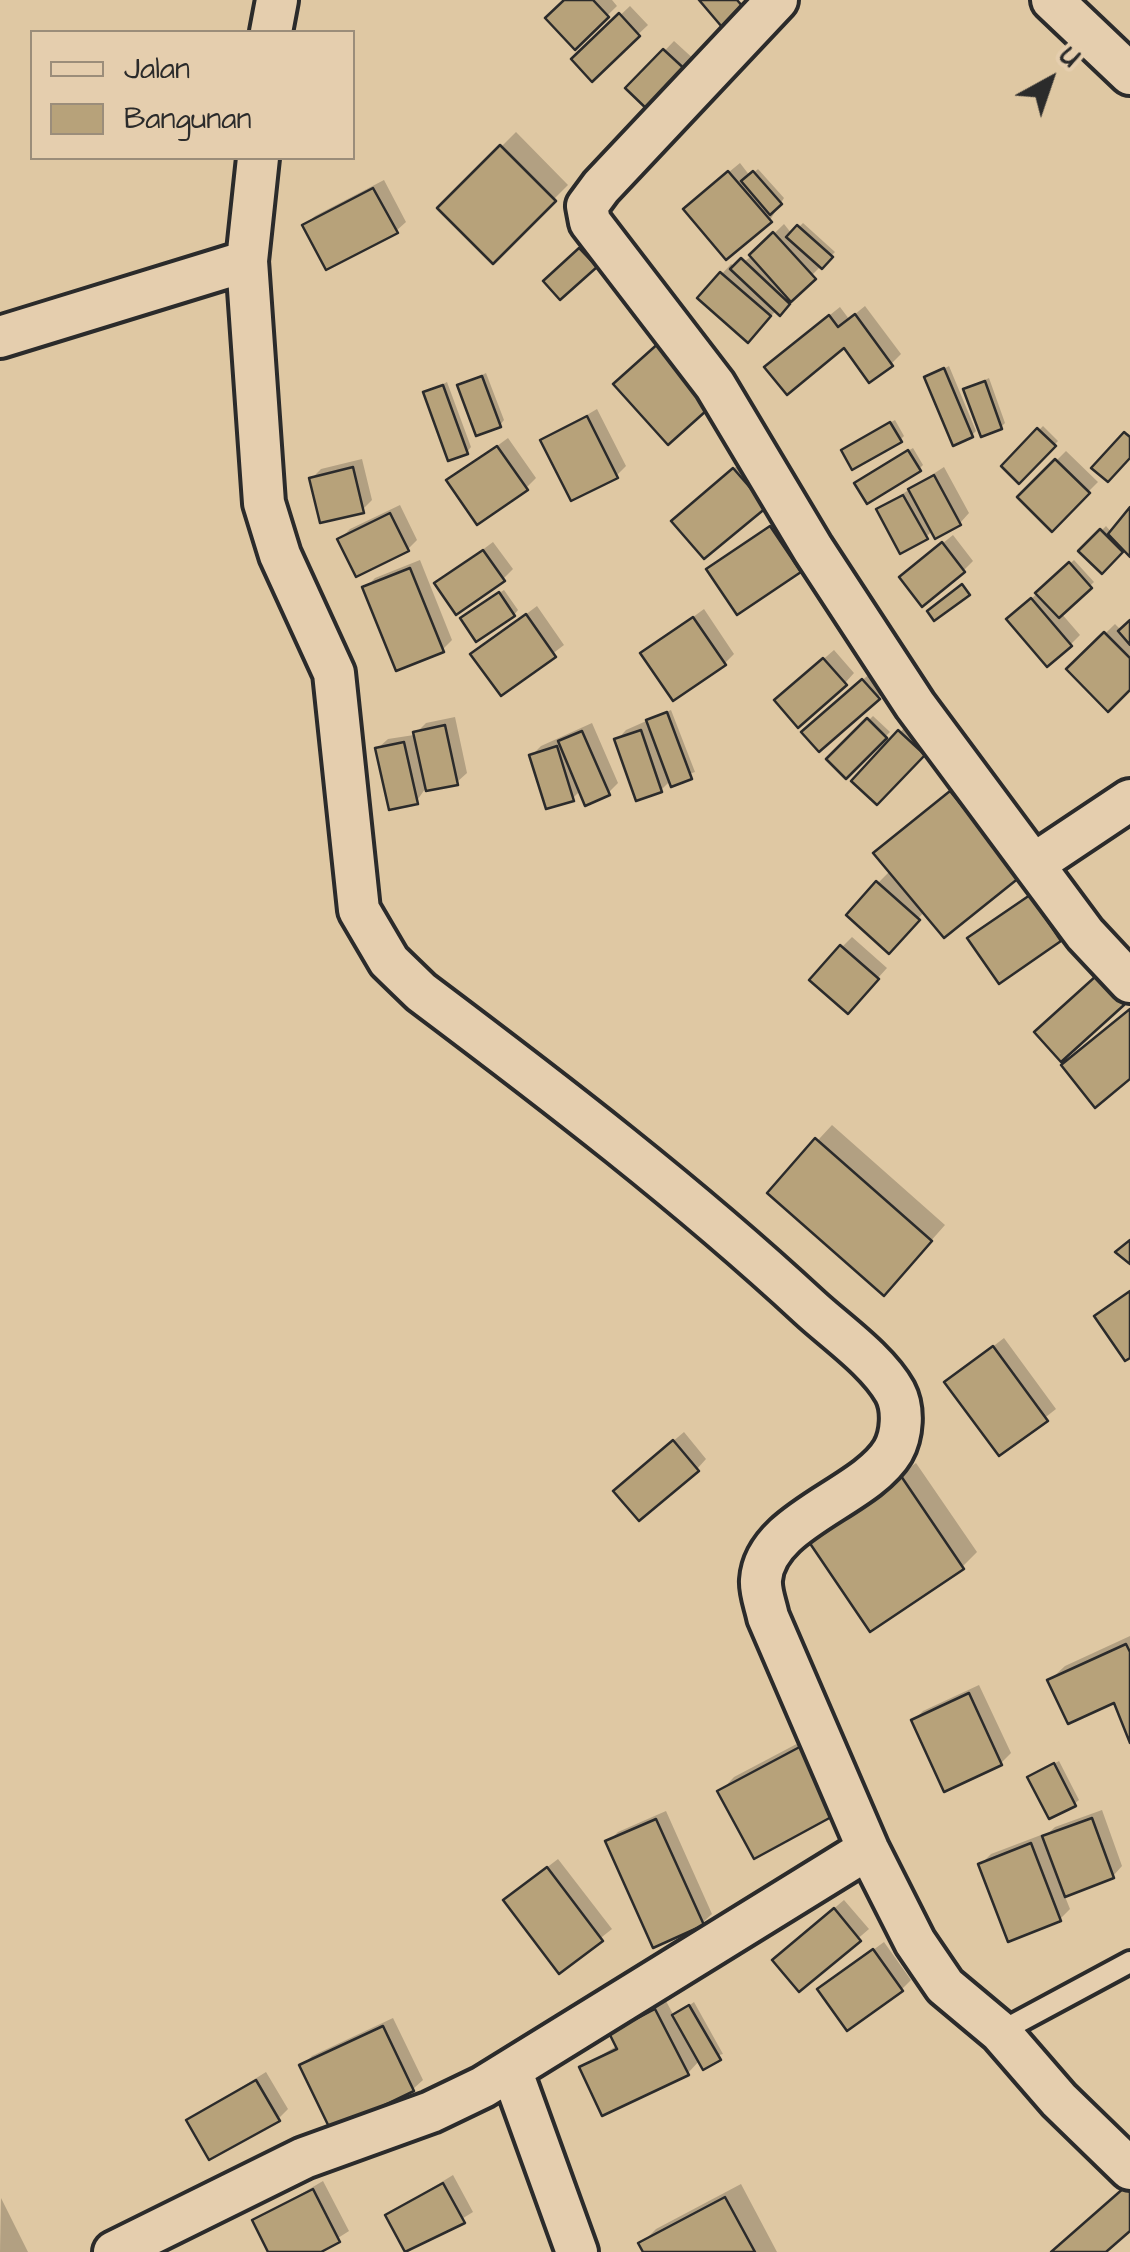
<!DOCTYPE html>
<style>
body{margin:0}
#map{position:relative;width:1130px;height:2252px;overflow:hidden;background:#dfc8a3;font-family:"Architects Daughter",sans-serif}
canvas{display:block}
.legend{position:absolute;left:30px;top:30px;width:325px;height:130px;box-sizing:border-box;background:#e5ceae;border:2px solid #9b8d7a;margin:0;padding:12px 18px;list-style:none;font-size:30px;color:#2b2b2b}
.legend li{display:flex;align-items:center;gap:20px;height:50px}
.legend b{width:50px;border:2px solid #9b8d7a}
.north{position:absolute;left:1000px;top:30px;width:100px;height:100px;-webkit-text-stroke:8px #e5ceae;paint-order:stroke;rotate:40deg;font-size:28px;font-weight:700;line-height:40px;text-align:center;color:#2b2b2b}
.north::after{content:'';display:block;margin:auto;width:35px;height:45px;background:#2b2b2b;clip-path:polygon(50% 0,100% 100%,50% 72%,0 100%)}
</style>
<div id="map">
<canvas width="1130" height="2252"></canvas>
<ul class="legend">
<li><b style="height:12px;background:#e5ceae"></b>Jalan</li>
<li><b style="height:28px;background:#b7a27a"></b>Bangunan</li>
</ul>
<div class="north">U</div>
</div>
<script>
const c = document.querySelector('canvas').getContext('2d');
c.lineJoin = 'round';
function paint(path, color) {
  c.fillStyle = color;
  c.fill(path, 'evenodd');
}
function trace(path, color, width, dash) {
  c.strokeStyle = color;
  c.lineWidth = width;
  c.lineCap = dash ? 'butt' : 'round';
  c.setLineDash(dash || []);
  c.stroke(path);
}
paint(new Path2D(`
 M 567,0 L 612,0 L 617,6 L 575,47 Z
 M 630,6 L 648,25 L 592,78 L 574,59 Z
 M 674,41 L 697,62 L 651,110 L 629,88 Z
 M 516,132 L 568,185 L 493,260 L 440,208 Z
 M 740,163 L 750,176 L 758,169 L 784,198 L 770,220 L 696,199 Z
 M 384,180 L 406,222 L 396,231 L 305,225 L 315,216 Z
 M 803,223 L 835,252 L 757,330 L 700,298 L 731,264 L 736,267 L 749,258 L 784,224 L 792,234 Z
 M 585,246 L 599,261 L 560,297 L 546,281 Z
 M 865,306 L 901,354 L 891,364 L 845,345 L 777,357 L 840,307 L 849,319 Z
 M 949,366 L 976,431 L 972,435 L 927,378 Z
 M 486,373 L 504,420 L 500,425 L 460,386 Z
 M 989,378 L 1005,423 L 1001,427 L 966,389 Z
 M 447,382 L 471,447 L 467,452 L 426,393 Z
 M 597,409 L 626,466 L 616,476 L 543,441 Z
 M 895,420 L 904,436 L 900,440 L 848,446 Z
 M 1043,426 L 1058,441 L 1019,481 L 1004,466 Z
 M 508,438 L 536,478 L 526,488 L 449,481 Z
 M 913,448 L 923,465 L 919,469 L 861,479 Z
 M 1066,451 L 1098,482 L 1052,528 L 1020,497 Z
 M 362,459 L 372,500 L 362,510 L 311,479 L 321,469 Z
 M 744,460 L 765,505 L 684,511 Z
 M 944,467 L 969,513 L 960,523 L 933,530 L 926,537 L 884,506 Z
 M 400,505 L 417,540 L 408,549 L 340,539 L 350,529 Z
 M 1130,511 L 1130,553 L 1124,547 L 1102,570 L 1082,551 L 1106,526 L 1112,533 Z
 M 781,518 L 809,560 L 800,570 L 709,569 Z
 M 953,535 L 973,561 L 964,570 L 912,568 Z
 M 493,542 L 513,569 L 503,579 L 437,584 Z
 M 420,560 L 452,640 L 442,650 L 365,588 L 375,578 Z
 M 1074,560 L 1094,582 L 1061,613 L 1080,635 L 1070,645 L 1019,610 Z
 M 504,590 L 518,610 L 514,615 L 467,614 Z
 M 537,606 L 564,645 L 501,693 L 473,654 Z
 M 704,609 L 734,654 L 725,663 L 644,653 Z
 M 1130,623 L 1130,686 L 1069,669 L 1115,624 L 1122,631 Z
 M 834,650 L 854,673 L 845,683 L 787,691 Z
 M 873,671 L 888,688 L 878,697 L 814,722 Z
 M 671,710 L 695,772 L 671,780 L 661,790 L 617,740 L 626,730 Z
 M 873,716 L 890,732 L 846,776 L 830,759 Z
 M 455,717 L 467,773 L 457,782 L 425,789 L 416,802 L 378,748 L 388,739 L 414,735 L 426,723 Z
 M 910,722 L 933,744 L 877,802 L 854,780 Z
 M 592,723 L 618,783 L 608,793 L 581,790 L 573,798 L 531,756 L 541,746 Z
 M 966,778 L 1033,860 L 925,911 L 898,941 L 878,883 L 891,870 L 891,838 Z
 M 1040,888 L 1069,929 L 1059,939 L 970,938 Z
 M 852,937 L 887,968 L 857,1001 L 842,947 Z
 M 832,1125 L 945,1225 L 898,1278 L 770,1192 Z
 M 1004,1338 L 1056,1409 L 1000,1453 L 947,1382 Z
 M 684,1432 L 706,1459 L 697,1469 L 626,1481 Z
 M 916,1463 L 977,1552 L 962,1567 L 825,1525 Z
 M 1130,1636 L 1130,1736 L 1116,1700 L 1050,1680 L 1065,1666 Z
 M 979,1685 L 1011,1753 L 1001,1763 L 914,1720 L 923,1711 Z
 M 825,1729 L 755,1856 L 720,1792 L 734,1777 Z
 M 1059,1761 L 1079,1800 L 1074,1804 L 1030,1777 Z
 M 1102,1810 L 1122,1866 L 1113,1876 L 1064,1894 L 1070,1909 L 1060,1919 L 981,1864 L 991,1854 L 1041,1835 L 1042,1839 L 1055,1827 Z
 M 666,1811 L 712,1914 L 702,1923 L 608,1842 L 618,1832 Z
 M 558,1859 L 612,1929 L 559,1971 L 516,1891 Z
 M 844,1900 L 869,1929 L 799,1989 L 785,1950 Z
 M 884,1942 L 911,1980 L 902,1989 L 820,1989 Z
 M 666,2001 L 674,2016 L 694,2002 L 723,2054 L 700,2060 L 688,2073 L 582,2067 L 618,2045 L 612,2033 L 622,2023 Z
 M 393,2018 L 423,2080 L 413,2089 L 302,2066 L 312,2056 Z
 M 266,2072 L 288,2109 L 278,2119 L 189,2120 Z
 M 453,2175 L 473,2212 L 408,2252 L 388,2215 Z
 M 323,2181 L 349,2231 L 316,2252 L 271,2252 L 255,2221 Z
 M 741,2184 L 777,2252 L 646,2252 L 641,2244 L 656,2229 Z
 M 1,2198 L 28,2252 L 0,2252 Z`), '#0003');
const building = new Path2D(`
 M 564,0 L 593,0 L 609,17 L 575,50 L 545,18 Z
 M 699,0 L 737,0 L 744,8 L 722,27 Z
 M 619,13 L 640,36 L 592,82 L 571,59 Z
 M 663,49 L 689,73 L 651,113 L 625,88 Z
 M 500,145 L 556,201 L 493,264 L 437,208 Z
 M 728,171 L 772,222 L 726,260 L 683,209 Z
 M 753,171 L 782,204 L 770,215 L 741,181 Z
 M 373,188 L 398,233 L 326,270 L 302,225 Z
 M 797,225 L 833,257 L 822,269 L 786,237 Z
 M 773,232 L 816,279 L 791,302 L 749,255 Z
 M 579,248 L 597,267 L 560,300 L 543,281 Z
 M 741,258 L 790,304 L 780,316 L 730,269 Z
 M 720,272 L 771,316 L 748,343 L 697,298 Z
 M 855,314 L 893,366 L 869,383 L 844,348 L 787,395 L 764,367 L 829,315 L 838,327 Z
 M 661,341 L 716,402 L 668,445 L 613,384 Z
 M 944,368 L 973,437 L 953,446 L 924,377 Z
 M 482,376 L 501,427 L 476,436 L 457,385 Z
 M 985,381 L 1002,429 L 981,437 L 963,389 Z
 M 443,385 L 468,454 L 448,461 L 423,392 Z
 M 587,416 L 618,478 L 571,501 L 540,440 Z
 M 890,422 L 902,442 L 852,470 L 841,450 Z
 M 1037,428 L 1056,446 L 1019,484 L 1001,466 Z
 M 1124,432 L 1130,437 L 1130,458 L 1108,482 L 1091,468 Z
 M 497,446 L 528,490 L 477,525 L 446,480 Z
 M 908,450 L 921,471 L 867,504 L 854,483 Z
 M 1055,459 L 1090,493 L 1052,532 L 1017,497 Z
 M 353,467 L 364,513 L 320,523 L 309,478 Z
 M 733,468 L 767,507 L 704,559 L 671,521 Z
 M 934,475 L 961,525 L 935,539 L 908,489 Z
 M 903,495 L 928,539 L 900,554 L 876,509 Z
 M 1130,507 L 1130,557 L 1108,534 Z
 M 390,513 L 409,551 L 356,577 L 337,539 Z
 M 770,526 L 801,572 L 737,615 L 706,569 Z
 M 1100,529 L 1123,552 L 1102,574 L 1078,551 Z
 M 942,542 L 965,572 L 922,607 L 899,577 Z
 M 483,550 L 505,581 L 456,615 L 434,583 Z
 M 1069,562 L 1092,588 L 1059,618 L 1035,593 Z
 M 410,568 L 444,652 L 396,671 L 362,587 Z
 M 962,584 L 970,595 L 934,621 L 927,611 Z
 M 499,592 L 515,616 L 476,642 L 460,618 Z
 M 1031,598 L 1072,646 L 1047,667 L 1006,619 Z
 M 526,614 L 556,657 L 501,696 L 470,654 Z
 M 693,617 L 726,665 L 673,701 L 640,653 Z
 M 1130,620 L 1130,645 L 1118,631 Z
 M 1104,632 L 1130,658 L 1130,690 L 1108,712 L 1066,669 Z
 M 823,658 L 847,685 L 798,728 L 774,700 Z
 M 862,679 L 880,699 L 819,752 L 801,732 Z
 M 667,712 L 692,779 L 671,787 L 646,720 Z
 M 867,718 L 887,738 L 846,779 L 826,759 Z
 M 445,725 L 458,785 L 426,791 L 413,732 Z
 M 641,730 L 662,792 L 636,801 L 614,739 Z
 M 898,730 L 925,755 L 877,805 L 851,781 Z
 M 582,731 L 610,795 L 585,806 L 558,741 Z
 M 404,742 L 418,804 L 389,810 L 375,748 Z
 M 557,746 L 574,801 L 546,809 L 529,755 Z
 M 950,791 L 1020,877 L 944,938 L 873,853 Z
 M 876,881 L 920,920 L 889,954 L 846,915 Z
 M 1030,895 L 1061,941 L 999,984 L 967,938 Z
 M 840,945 L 879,979 L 848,1014 L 809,980 Z
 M 1096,976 L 1124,1005 L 1061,1062 L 1034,1032 Z
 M 1130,1009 L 1130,1079 L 1095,1108 L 1061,1065 Z
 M 815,1138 L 932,1241 L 884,1296 L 767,1193 Z
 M 1130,1240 L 1130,1264 L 1115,1252 Z
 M 1130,1291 L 1130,1358 L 1125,1361 L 1094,1316 Z
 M 993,1346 L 1048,1421 L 999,1456 L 944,1382 Z
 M 673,1440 L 699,1471 L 639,1521 L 613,1491 Z
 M 901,1476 L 964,1569 L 870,1632 L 807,1539 Z
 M 1126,1644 L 1130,1652 L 1130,1743 L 1114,1703 L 1068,1724 L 1047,1680 Z
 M 969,1693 L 1002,1765 L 944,1792 L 911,1720 Z
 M 809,1742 L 846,1809 L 754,1859 L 717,1791 Z
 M 1054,1763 L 1076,1806 L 1049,1819 L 1027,1777 Z
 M 1092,1818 L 1114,1878 L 1065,1897 L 1042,1836 Z
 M 656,1819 L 704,1925 L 653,1948 L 605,1841 Z
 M 1031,1843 L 1061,1921 L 1008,1942 L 978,1864 Z
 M 547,1867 L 603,1941 L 559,1974 L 503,1900 Z
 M 834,1908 L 861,1941 L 799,1992 L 772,1960 Z
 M 873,1949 L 903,1991 L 847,2031 L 817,1989 Z
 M 689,2005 L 721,2060 L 703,2070 L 672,2015 Z
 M 655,2009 L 689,2075 L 602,2116 L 579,2067 L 617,2049 L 609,2033 Z
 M 383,2026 L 414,2091 L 331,2131 L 299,2065 Z
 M 256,2080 L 280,2121 L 209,2160 L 186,2120 Z
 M 443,2183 L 465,2223 L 405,2252 L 385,2215 Z
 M 1125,2187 L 1130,2192 L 1130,2231 L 1106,2252 L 1051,2252 Z
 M 313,2189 L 340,2242 L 321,2252 L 268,2252 L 252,2220 Z
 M 725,2197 L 755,2252 L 643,2252 L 638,2243 Z`);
paint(building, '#b7a27a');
trace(building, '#2b2b2b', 2.5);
const lane = new Path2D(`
 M 1000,2032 L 1130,1962`);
const street = new Path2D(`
 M 777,0 L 601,187 L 587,206 L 590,222 L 715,385 L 813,549 L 915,705 L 1085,934 L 1130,982
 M 1052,0 L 1130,74
 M 271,32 L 277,0
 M 258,158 L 247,261 L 264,503 L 280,555 L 334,673 L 359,910 L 389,961 L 421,992 C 554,1092 687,1194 809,1307 C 836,1332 877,1360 895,1392 C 904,1409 902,1435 893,1451 C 865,1498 765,1520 761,1580 C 760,1592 766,1606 768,1617 L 868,1849 L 915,1942 L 945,1986 L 1000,2032 L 1059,2100 L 1130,2169
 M 0,337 L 247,261
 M 1034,864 L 1130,800
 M 512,2072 L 577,2252
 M 114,2252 L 304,2158 L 431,2112 L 483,2087 L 868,1849`);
trace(lane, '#2b2b2b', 28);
trace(street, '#2b2b2b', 48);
trace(lane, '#e5ceae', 20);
trace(street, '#e5ceae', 40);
</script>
